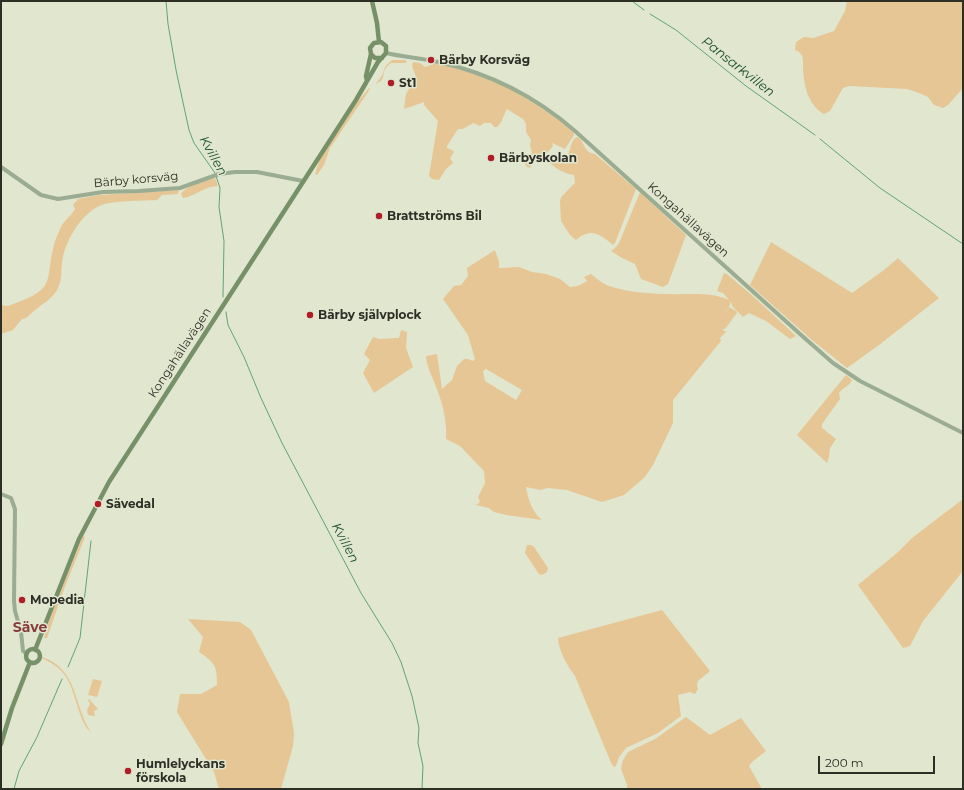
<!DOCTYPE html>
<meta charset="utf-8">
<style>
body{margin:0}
#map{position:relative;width:964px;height:790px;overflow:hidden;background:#e1e6cf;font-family:Montserrat,sans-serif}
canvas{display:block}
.frame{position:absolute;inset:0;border:2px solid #2d2e26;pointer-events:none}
.scale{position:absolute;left:818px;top:756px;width:117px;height:18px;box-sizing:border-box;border:2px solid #2d2e26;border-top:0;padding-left:5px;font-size:12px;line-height:14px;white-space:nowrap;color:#2d2e26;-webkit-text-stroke:3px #e1e6cf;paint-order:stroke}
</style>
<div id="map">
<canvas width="964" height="790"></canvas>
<div class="frame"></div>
<div class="scale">200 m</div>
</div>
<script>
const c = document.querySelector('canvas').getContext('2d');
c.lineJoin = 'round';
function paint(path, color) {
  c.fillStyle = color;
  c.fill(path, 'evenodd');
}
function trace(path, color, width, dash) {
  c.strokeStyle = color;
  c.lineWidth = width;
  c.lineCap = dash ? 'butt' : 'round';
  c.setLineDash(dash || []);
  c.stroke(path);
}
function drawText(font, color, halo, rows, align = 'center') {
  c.font = font + ' Montserrat,sans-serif';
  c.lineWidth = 3;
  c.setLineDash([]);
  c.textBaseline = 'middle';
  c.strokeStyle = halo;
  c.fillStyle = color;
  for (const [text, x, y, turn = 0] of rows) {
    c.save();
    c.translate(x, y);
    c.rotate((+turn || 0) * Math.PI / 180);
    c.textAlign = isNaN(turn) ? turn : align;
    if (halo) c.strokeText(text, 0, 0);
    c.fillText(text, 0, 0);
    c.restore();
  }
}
paint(new Path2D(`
 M 847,1 L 963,1 L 963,88 L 948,105 L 943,108 L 934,105 L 928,97 L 919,93 L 907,89 L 849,86 L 843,88 L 830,111 L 824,114 C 808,105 804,86 803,68 C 803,63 804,57 800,53 C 799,52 797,51 795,50 L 796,42 L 804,37 L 813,38 L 834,31 L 845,11 Z
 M 392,60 L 405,60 L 407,62 L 405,63 L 391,63 C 389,65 387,66 386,68 C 381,74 387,79 376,84 C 378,80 382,77 383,73 C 386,64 385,67 392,60 Z
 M 413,62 L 420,63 L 425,67 C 428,66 431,65 434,64 C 440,63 449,67 455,68 C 500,80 540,103 574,133 L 574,135 L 565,149 L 552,143 L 553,146 L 547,153 C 550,157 556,159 562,160 L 567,156 L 570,149 L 572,151 L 570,148 C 572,143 573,138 578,137 C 585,143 584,153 595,154 L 636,189 L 615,243 L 613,245 C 600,234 591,227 576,240 L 570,235 L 561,221 L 560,201 L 561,197 L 575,183 L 574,175 C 559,173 552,164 539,155 L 533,161 L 530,168 L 527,167 L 525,164 L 532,153 L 530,145 L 531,140 L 526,132 L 526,124 L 523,119 L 507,109 C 503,115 503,122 497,127 L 494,127 L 491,123 L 484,123 L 480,126 L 473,123 L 463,129 L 458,129 L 447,146 L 447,148 L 452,150 L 454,152 L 450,158 L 453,163 L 446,169 L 439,180 L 432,179 L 429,176 L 438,121 L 424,105 L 424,102 L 404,109 L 406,94 L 416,77 L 412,66 Z
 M 369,88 L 370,88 L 368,92 L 330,148 L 324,165 L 317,175 L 315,174 L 320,159 L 354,106 Z
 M 215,178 L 218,186 C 205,186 196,196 183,198 L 181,194 C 187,185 205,181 215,178 Z
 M 179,190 L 178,194 L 162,195 L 157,200 C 142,201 112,200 99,206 C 80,215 64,243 62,263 C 61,272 62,280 58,288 C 54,298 42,304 34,311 C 30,314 27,319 22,319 L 13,330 L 1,334 L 1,305 C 9,308 14,303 21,301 C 55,288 46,278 53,249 C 54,244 56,237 59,232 C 62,221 70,218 75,209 L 73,205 L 78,199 L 99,195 Z
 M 640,192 L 686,235 L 668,284 L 663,287 L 641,279 L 635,264 L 622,258 L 611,251 L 616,247 L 619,243 Z
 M 771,242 L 852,293 L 884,270 L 898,258 L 939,298 L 879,345 L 847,368 L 812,340 L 750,285 Z
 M 495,250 L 499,262 L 499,268 L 519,267 L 532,272 L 546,274 L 560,279 L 570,287 L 578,286 L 587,281 L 584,277 L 591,274 C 596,278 603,284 609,286 C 627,292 649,294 668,294 C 689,295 709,291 729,300 L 723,293 L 717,291 L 724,273 L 727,274 L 755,298 L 796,336 L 790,339 L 766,321 L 749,313 L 743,317 L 733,307 L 730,301 L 730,305 L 722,316 L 729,307 L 736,311 L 737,313 L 725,329 L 722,329 L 726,332 L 720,338 L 721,341 L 673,400 L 673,423 L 653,465 L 645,477 L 624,495 L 602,502 L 567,490 L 548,488 L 540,490 L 526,487 C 528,499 532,512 542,520 L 506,515 L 494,512 L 489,508 L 476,505 L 480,502 L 478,497 L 485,483 L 484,471 L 460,446 L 446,439 C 447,425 444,408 439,395 C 435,381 427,370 426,356 L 437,354 L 442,389 L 452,380 L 457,366 L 464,359 L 468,359 L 473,361 L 475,359 L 468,335 L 443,299 L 454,286 L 461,285 L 468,276 L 467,268 ZM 486,369 L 522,390 L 516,400 L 485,381 L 483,371 Z
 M 401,330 L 407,332 L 406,348 L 413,367 L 374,393 L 363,373 L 370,360 L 364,354 L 373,337 L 379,339 L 399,338 Z
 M 846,375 L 852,380 C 849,387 843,387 839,393 L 840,399 L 822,424 L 822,428 L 836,439 L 830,448 L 829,457 L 827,463 L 797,435 Z
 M 963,499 L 963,571 L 923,621 L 910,646 L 903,648 L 858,585 L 897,553 L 912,538 Z
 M 83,536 L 85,537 L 64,589 L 47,638 L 44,638 L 48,624 L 59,595 Z
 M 527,545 L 531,545 L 534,547 L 548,568 L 547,572 L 542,575 L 539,574 L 525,553 Z
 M 662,610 L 710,671 L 698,681 L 697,685 L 698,689 L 695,694 L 690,692 L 678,695 L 681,716 L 658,733 L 626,748 L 619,757 L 616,766 L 614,767 L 612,765 L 575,676 C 567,665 559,652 558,638 Z
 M 188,619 L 240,622 L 251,630 L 289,702 L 294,733 L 293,746 L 281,789 L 219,789 L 214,772 L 177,712 L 180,694 L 201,694 L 217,685 C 217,665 215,663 199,652 L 203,637 Z
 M 42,657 C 79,669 73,706 91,732 C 85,728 83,721 80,714 C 71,687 70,670 41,658 Z
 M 93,679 L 102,681 L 97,697 L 88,695 Z
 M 89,699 L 98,709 L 94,711 L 95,716 L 88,715 L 87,710 L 90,704 L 88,700 Z
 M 686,717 L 710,735 L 741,718 L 766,751 L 752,762 L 749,766 L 762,789 L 627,789 L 627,785 L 621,769 L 623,760 L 628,752 L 655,739 Z`), '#e6c694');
trace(new Path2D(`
 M 166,1 L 168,24 L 176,70 L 189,130 L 194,143 L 215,173
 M 632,1 L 644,10
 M 650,14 L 676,30 L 746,86 L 815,135
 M 820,139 L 880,188 L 963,244
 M 216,176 L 220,188 L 219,207 L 224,241 L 223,297
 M 226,312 L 228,325 L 244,357 L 261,398 L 282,443 L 361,593 L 392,643 L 401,662 L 412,696 L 419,728 L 418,743 L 423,766 L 422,789
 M 68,667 L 80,638 L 91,541
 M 14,789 L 19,771 L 37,737 L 62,679`), '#5fa476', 1);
trace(new Path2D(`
 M 386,53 C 403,57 421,58 438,62 C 489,73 536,97 575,131 L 800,334 L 833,363 L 860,381 L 963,433
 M 1,167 L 41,195 L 58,199 L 103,192 L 139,191 L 180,188 L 219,174 L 235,172 L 257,172 L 303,181
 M 1,494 L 11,498 L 15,509 L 14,601 L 15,611 L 21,632 L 23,651 L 27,654`), '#9aac91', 4);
trace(new Path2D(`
 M 372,1 L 377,23 L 379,42
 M 367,81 L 366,76 L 371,54
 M26 656a7 7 0 1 1 14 0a7 7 0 1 1-14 0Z
 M 35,650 L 79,539 L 109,482 L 356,100 L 378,62 L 386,53 L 386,46 L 381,42 L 374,43 L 370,48 L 371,54 L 375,58 L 382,58
 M 1,744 L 12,708 L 30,662`), '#769168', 4.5);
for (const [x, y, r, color] of [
 [431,60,4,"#af1d27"],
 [391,83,4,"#af1d27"],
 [491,158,4,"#af1d27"],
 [379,216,4,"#af1d27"],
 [310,315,4,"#af1d27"],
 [98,504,4,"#af1d27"],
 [22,600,4,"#af1d27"],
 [128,771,4,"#af1d27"]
]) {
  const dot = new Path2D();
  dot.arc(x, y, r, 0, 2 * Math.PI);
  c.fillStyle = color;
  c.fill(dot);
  trace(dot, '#e1e6cf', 1.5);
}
drawText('bold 12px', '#2d2e26', '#e1e6cf', [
 ["Bärby Korsväg",439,60],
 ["St1",399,83],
 ["Bärbyskolan",499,158],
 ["Brattströms Bil",387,216],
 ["Bärby självplock",318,315],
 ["Sävedal",106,504],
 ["Mopedia",30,600],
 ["Humlelyckans",136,764],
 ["förskola",136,778]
], 'left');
drawText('12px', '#2d2e26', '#e1e6cf', [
 ["Bärby korsväg",136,180,-5],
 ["Kongahällavägen",688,220,42],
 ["Kongahällavägen",180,353,-57]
]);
drawText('italic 13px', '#1d5030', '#e1e6cf', [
 ["Pansarkvillen",738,67,38],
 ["Kvillen",213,156,61],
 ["Kvillen",345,543,62]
]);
drawText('bold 14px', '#873e3b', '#e1e6cf', [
 ["Säve",30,628]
]);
</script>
